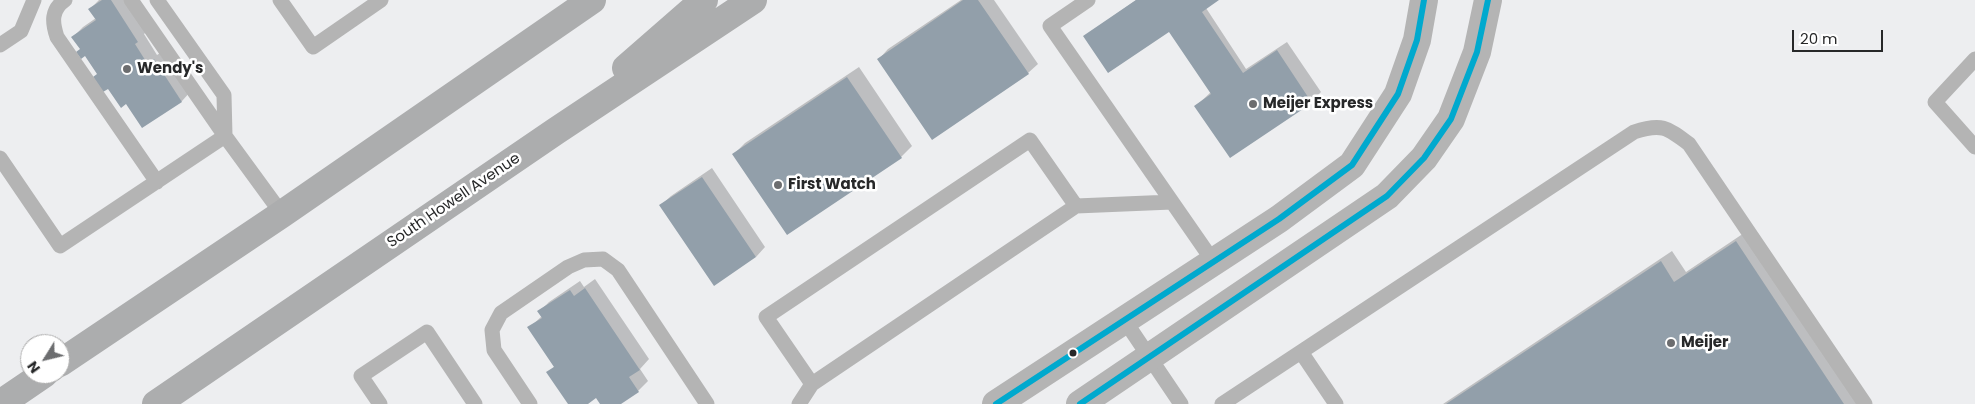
<!DOCTYPE html>
<style>
body{margin:0}
#map{position:relative;width:1975px;height:404px;overflow:hidden;background:#edeef0;font-family:Poppins,sans-serif}
canvas{display:block}
.north{position:absolute;left:20px;top:334px;width:50px;height:50px;box-sizing:border-box;background:#fff;border:1px solid #a9a9a9;border-radius:50%;rotate:234deg;font-size:14px;font-weight:700;line-height:20px;text-align:center;color:#272829}
.north::after{content:'';display:block;margin:auto;width:18px;height:22px;background:#6c6d6f;clip-path:polygon(50% 0,100% 100%,50% 72%,0 100%)}
.scale{position:absolute;left:1792px;top:30px;width:91px;height:22px;box-sizing:border-box;border:2px solid #272829;border-top:0;padding-left:6px;font-size:15px;line-height:18px;white-space:nowrap;color:#272829;-webkit-text-stroke:4px #fff;paint-order:stroke}
</style>
<div id="map">
<canvas width="1975" height="404"></canvas>
<div class="north">N</div>
<div class="scale">20 m</div>
</div>
<script>
const c = document.querySelector('canvas').getContext('2d');
c.lineJoin = 'round';
function paint(path, color) {
  c.fillStyle = color;
  c.fill(path, 'evenodd');
}
function trace(path, color, width, dash) {
  c.strokeStyle = color;
  c.lineWidth = width;
  c.lineCap = dash ? 'butt' : 'round';
  c.setLineDash(dash || []);
  c.stroke(path);
}
function drawText(font, color, halo, rows, align = 'center') {
  c.font = font + ' Poppins,sans-serif';
  c.lineWidth = 5;
  c.setLineDash([]);
  c.textBaseline = 'middle';
  c.strokeStyle = halo;
  c.fillStyle = color;
  for (const [text, x, y, turn = 0] of rows) {
    c.save();
    c.translate(x, y);
    c.rotate((+turn || 0) * Math.PI / 180);
    c.textAlign = isNaN(turn) ? turn : align;
    if (halo) c.strokeText(text, 0, 0);
    c.fillText(text, 0, 0);
    c.restore();
  }
}
paint(new Path2D(`
 M 99,0 L 127,0 L 147,31 L 144,34 L 157,55 L 165,50 L 191,91 L 182,101 L 143,126 L 127,102 L 108,87 L 73,37 L 83,27 L 96,18 L 90,9 Z
 M 961,0 L 994,0 L 1038,64 L 1028,73 L 879,59 L 888,49 Z
 M 1136,0 L 1217,0 L 1206,8 L 1246,69 L 1287,42 L 1321,92 L 1311,102 L 1196,106 L 1211,92 L 1170,30 L 1085,36 Z
 M 859,67 L 912,146 L 901,157 L 734,154 L 745,143 Z
 M 712,168 L 765,247 L 756,257 L 661,205 L 671,196 Z
 M 1747,231 L 1862,404 L 1443,404 L 1672,251 L 1686,272 Z
 M 595,279 L 649,359 L 640,369 L 648,381 L 638,391 L 619,404 L 602,404 L 597,396 L 585,404 L 570,404 L 548,372 L 555,366 L 529,328 L 542,316 L 539,312 L 549,302 L 580,281 L 584,287 Z`), '#0003');
paint(new Path2D(`
 M 102,0 L 111,0 L 138,42 L 135,44 L 147,63 L 154,59 L 182,102 L 142,128 L 126,104 L 121,108 L 108,89 L 103,92 L 93,77 L 97,74 L 85,56 L 81,59 L 76,52 L 80,49 L 71,37 L 96,20 L 88,9 Z
 M 963,0 L 978,0 L 1029,74 L 932,140 L 877,59 Z
 M 1136,0 L 1219,0 L 1202,12 L 1243,73 L 1277,50 L 1312,103 L 1230,158 L 1194,106 L 1211,94 L 1169,32 L 1108,73 L 1083,36 Z
 M 847,77 L 902,158 L 787,235 L 732,154 Z
 M 702,177 L 756,257 L 714,286 L 659,205 Z
 M 1736,241 L 1844,404 L 1446,404 L 1661,261 L 1674,282 Z
 M 585,288 L 640,370 L 629,377 L 639,392 L 621,404 L 600,404 L 596,398 L 588,404 L 568,404 L 546,372 L 554,367 L 527,327 L 542,318 L 537,311 L 570,290 L 574,296 Z`), '#929faa');
trace(new Path2D(`
 M 65,0 C 51,10 52,22 57,37 L 157,182
 M 131,0 L 225,136
 M 157,0 L 224,95 L 225,136
 M 280,0 L 313,47 L 381,0
 M 1088,0 L 1050,26 L 1213,261
 M 0,45 L 21,31 L 34,0
 M 1975,59 L 1935,102 L 1975,147
 M 0,158 L 60,246 L 225,136 L 282,214
 M 1125,321 L 1181,404
 M 1301,352 L 1336,404
 M 812,384 L 766,317 L 1030,140 L 1076,206 L 1172,202
 M 380,404 L 361,376 L 427,332 L 475,404
 M 530,404 L 494,350 L 492,330 L 501,313 L 568,267 L 584,260 L 603,259 L 618,270 L 707,404
 M 799,404 L 812,384 L 1076,206
 M 1222,404 L 1634,132 C 1661,123 1667,127 1689,144 L 1865,404`), '#b4b4b4', 15);
trace(new Path2D(`
 M 996,404 L 1279,219 L 1352,165 L 1398,94 L 1417,40 L 1424,0
 M 1080,404 L 1387,196 L 1424,158 L 1451,119 L 1477,52 L 1488,0`), '#b4b4b4', 28);
trace(new Path2D(`
 M 626,68 L 704,0
 M 60,363 L 282,214 L 592,0
 M 0,404 L 44,374
 M 156,404 L 556,131 L 753,0`), '#acadae', 28);
trace(new Path2D(`
 M 996,404 L 1279,219 L 1352,165 L 1398,94 L 1417,40 L 1424,0
 M 1080,404 L 1387,196 L 1424,158 L 1451,119 L 1477,52 L 1488,0`), '#00a9ce', 6);
for (const [x, y, r, color] of [
 [127,69,5,"#6c6d6f"],
 [1253,104,5,"#6c6d6f"],
 [778,185,5,"#6c6d6f"],
 [1671,343,5,"#6c6d6f"],
 [1073,353,4.5,"#272829"]
]) {
  const dot = new Path2D();
  dot.arc(x, y, r, 0, 2 * Math.PI);
  c.fillStyle = color;
  c.fill(dot);
  trace(dot, '#fff', 2);
}
drawText('bold 15px', '#272829', '#fff', [
 ["Wendy's",137,69],
 ["Meijer Express",1263,104],
 ["First Watch",788,185],
 ["Meijer",1681,343]
], 'left');
drawText('15px', '#272829', '#fff', [
 ["South Howell Avenue",454,201,-34]
]);
</script>
